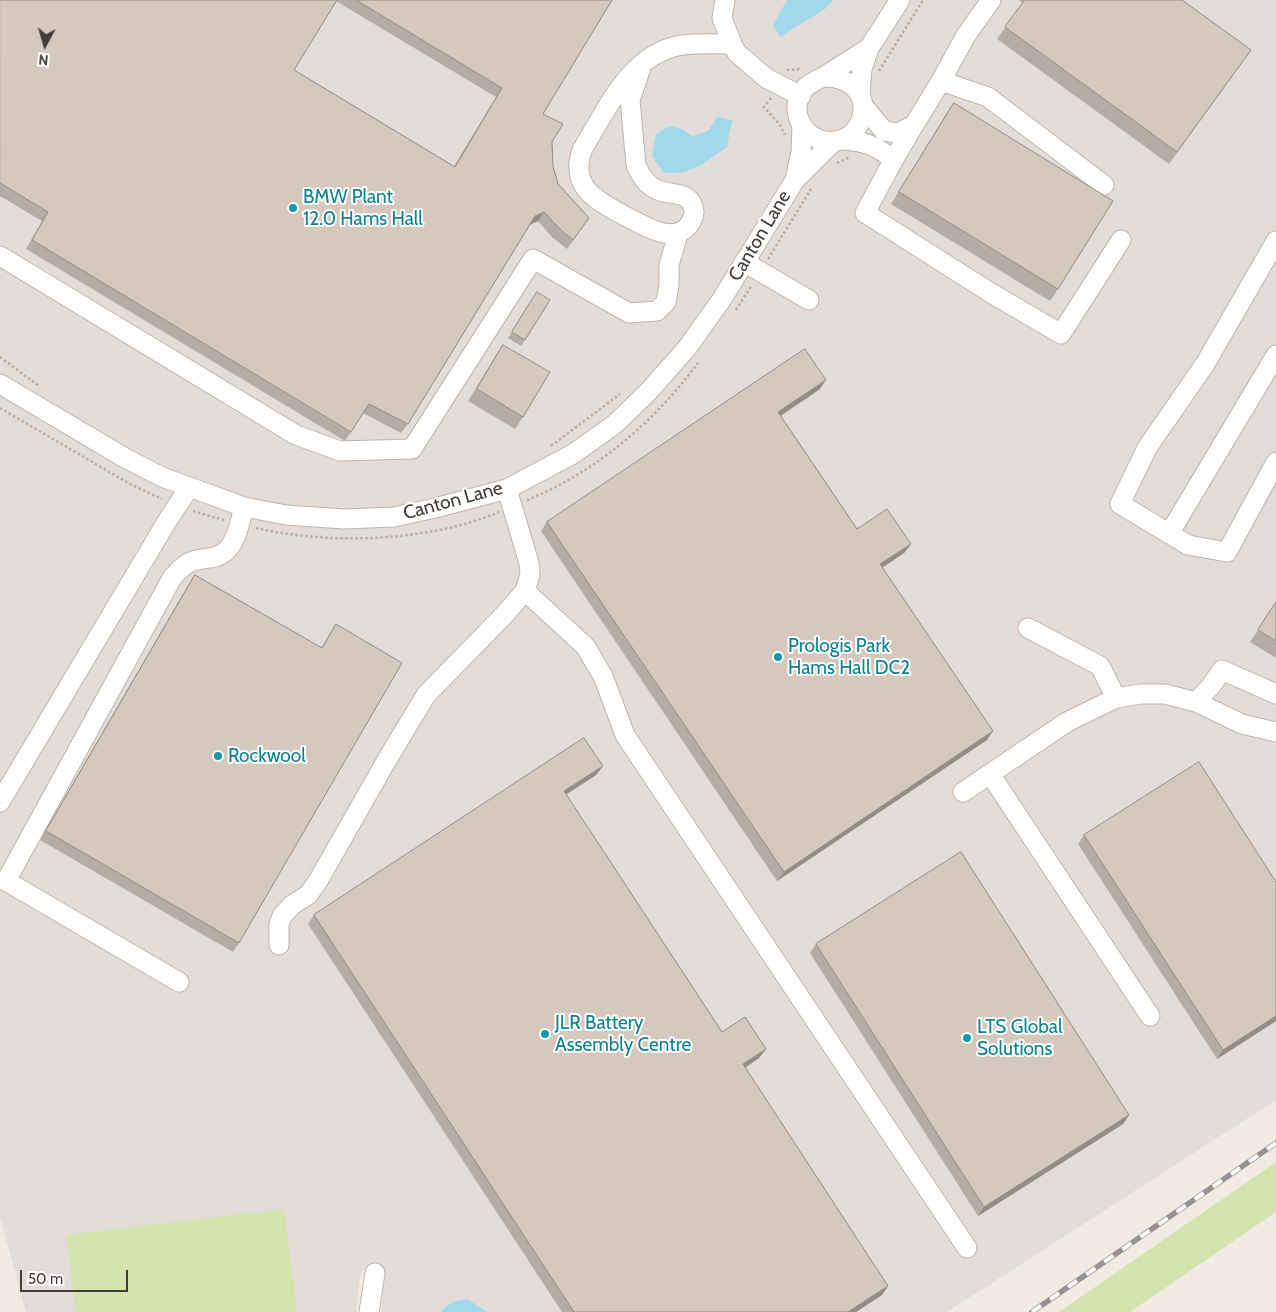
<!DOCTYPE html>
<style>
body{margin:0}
#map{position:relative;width:1276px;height:1312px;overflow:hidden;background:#f1ebe4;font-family:Cabin,sans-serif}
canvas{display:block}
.north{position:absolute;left:20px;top:20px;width:50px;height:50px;-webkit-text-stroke:4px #fff;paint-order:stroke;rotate:186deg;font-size:14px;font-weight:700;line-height:20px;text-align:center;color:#433b34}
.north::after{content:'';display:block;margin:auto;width:18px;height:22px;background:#433b34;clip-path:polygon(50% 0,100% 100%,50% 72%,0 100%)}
.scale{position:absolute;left:20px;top:1270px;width:108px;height:22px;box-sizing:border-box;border:2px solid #433b34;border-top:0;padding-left:6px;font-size:15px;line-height:18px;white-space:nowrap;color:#433b34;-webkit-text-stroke:4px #fff;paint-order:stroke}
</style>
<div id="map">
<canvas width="1276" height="1312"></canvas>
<div class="north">N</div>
<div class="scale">50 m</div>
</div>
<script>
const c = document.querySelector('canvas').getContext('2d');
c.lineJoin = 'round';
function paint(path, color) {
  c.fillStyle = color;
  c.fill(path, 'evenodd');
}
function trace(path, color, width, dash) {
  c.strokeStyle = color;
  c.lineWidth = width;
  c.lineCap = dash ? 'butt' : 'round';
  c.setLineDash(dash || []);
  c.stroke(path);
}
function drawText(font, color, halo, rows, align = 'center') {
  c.font = font + ' Cabin,sans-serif';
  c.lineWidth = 4;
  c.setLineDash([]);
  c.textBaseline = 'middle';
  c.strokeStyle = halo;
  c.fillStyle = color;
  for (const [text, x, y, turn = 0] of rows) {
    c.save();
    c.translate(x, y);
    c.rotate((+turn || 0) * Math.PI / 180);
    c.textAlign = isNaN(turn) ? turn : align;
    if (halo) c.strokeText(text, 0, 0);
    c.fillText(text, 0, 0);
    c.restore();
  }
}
paint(new Path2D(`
 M 0,0 L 1276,0 L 1276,1100 L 947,1312 L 381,1312 L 384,1274 L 365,1267 L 360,1278 L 356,1312 L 26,1312 L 0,1217 Z`), '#e3ddd9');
paint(new Path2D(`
 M 1276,1162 L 1276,1212 L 1130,1312 L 1059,1312 Z
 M 284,1209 L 297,1312 L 76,1312 L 66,1235 Z`), '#d3e4ae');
paint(new Path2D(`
 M 1276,91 L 1276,544 L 1264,563 L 1244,551 L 1223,584 L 1186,563 L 1166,593 L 1104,554 L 1083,532 L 1168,392 L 1134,370 L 1217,228 L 1232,164 Z
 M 253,554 L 337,567 L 455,563 L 397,664 L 327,628 L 313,650 L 221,596 Z
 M 530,621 L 586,729 L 289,900 L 427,662 Z`), '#dfdcd9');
paint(new Path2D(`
 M 787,0 L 833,0 L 825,9 L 780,37 L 773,25 Z
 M 717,117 L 732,120 L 727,147 L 703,164 L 683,173 L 664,173 L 652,156 L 656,134 L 669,126 L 679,128 L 693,136 L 708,131 Z
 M 467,1299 L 487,1312 L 440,1312 L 452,1302 Z`), '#a2d8eb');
const minor = new Path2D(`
 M 725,0 L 722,18 L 732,44 L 737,53 L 766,78 L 801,96
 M 642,65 L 630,100 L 636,165 C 641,176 646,185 658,190 C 671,196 692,190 694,212 C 694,217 691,222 688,226 C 672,245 642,224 625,216 C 597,200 569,188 582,150 C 606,111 630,53 682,45 C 698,43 715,44 732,44
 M 823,77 C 848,76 870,93 861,120 C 859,126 853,134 847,137 C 816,154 783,118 803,90 C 808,84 815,81 823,77 Z
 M 823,77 L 869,48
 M 941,81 L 988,97 L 1104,185
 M 860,95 L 862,69 L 869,48 L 900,0
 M 864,107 L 884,131 L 898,133 L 914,125 L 941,81 L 965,37 L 991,0
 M 914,125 L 894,159 L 865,213 L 991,293 L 1061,334 L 1121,240
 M 840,140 C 866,141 873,145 894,159
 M 795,180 L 801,152 L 802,126
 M 1276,241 L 1205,364 L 1147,448 L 1120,504 L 1188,545 L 1227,552 L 1276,462
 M 0,256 L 296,435 L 340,451 L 412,449 L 533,259 L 629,313 L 657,311 L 666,302 L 669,285 L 669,265 L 678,234
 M 744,262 L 809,300
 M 0,384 L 125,458 L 162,477 L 244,507 L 286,515 L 344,519 L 394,517 L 435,508 L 507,489 L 573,454 L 615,424 L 649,391 L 687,348 L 722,299 L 795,180 L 833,142
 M 1169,534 L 1276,355
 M 525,591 L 585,646 L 603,676 L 625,735 L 967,1248
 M 1028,628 L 1100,666 L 1116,698
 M 1196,702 L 1211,686 L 1222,670 L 1276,694
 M 990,774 L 1150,1016
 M 963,792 L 1067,722 L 1116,698 L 1141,694 L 1165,694 L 1196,702 L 1242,724 L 1276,732
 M 0,802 L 169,518 L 189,488
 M 279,945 L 279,924 L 282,916 L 292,905 L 308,895 L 318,881 L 388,758 L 426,695 L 506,613 L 525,591 L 530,575 L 529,563 L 507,489
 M 179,982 L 6,881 L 172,578 C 178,571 184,564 193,561 C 205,557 216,560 226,551 C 237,541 240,521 244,507
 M 369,1312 L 375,1273`);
trace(minor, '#bfb4aa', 21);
trace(new Path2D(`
 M 787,70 L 802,69
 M 879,71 L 923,0
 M 771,98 L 764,107 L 780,125 L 785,135
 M 837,163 L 850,157
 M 768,259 L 811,189
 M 736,310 L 752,285
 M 0,357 L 39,386
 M 0,408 L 130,484 L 162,499
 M 551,446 L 620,394
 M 527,500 C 595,473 655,421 698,363
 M 193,511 L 224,520
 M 256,528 C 330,545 428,542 499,512`), '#bdab99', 2.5, [2.5, 2.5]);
trace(minor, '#fff', 19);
const rail = new Path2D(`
 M 1032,1312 L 1276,1143`);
trace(rail, '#939393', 5.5);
trace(rail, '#fff', 4, [11]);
paint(new Path2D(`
 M 0,0 L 612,0 L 543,114 L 552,142 L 553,166 L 558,184 L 589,218 L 567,249 L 552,237 L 538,221 L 530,225 L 408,424 L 401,433 L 363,413 L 345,441 L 26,249 L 42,221 L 0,196 ZM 336,1 L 496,97 L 454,166 L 294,70 Z
 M 1019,0 L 1182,0 L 1251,50 L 1169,164 L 997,39 L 1023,3 Z
 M 954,103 L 1058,289 L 1050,301 L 891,204 L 946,115 Z
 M 537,292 L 525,340 L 521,346 L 508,338 Z
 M 503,345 L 523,417 L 515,429 L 468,401 L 495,357 Z
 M 820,389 L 781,416 L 857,529 L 911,544 L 904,553 L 882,568 L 987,740 L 777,881 L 541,531 L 547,522 Z
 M 195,575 L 321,648 L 336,624 L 239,943 L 233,952 L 40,840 L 189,584 Z
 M 1276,602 L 1276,658 L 1250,642 Z
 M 603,766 L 596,775 L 566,795 L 722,1032 L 766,1049 L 759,1058 L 745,1068 L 888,1286 L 882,1295 L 856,1312 L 562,1312 L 308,924 L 314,915 Z
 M 1084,835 L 1276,882 L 1276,1021 L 1217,1059 L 1078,844 Z
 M 816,944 L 1129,1115 L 1123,1124 L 978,1216 L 810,953 Z`), '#b7aca3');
paint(new Path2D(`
 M 544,212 L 538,221 L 529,225 L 535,216 Z
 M 826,380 L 820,389 L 772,421 L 778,412 Z
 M 911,544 L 904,553 L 874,573 L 880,564 Z
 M 993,731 L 987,740 L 777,881 L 784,872 Z
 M 603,766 L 596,775 L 557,800 L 564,791 Z
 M 1276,1016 L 1276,1021 L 1217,1059 L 1223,1050 Z
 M 766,1049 L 759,1058 L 737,1073 L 743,1064 Z
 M 1129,1115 L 1123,1124 L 978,1216 L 984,1207 Z
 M 888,1286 L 882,1295 L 856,1312 L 848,1312 Z`), '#958c84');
const building = new Path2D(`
 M 0,0 L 337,0 L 294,70 L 455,167 L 502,88 L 356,0 L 612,0 L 543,114 L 563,124 L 552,142 L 553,166 L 558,184 L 589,218 L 573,240 L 559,228 L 544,212 L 535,216 L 408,424 L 369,404 L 351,432 L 32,240 L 48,212 L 0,183 Z
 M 1025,0 L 1182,0 L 1251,50 L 1177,152 L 1005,27 Z
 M 954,103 L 1113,201 L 1058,289 L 899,192 Z
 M 537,292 L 550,300 L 525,340 L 512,332 Z
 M 503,345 L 550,372 L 523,417 L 477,389 Z
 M 805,349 L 826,380 L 778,412 L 857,529 L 887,509 L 911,544 L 880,564 L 993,731 L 784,872 L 547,522 Z
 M 195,575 L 322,648 L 336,624 L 402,663 L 239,943 L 46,831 Z
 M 1276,602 L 1276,641 L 1258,630 Z
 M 584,738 L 603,766 L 564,791 L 722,1032 L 745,1017 L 766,1049 L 743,1064 L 888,1286 L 848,1312 L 574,1312 L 314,915 Z
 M 1199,762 L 1276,882 L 1276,1016 L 1223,1050 L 1084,835 Z
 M 961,852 L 1129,1115 L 984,1207 L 816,944 Z`);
paint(building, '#d5c8bd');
trace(building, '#958c84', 1);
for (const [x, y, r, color] of [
 [293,208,5,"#0f9aa8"],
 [778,657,5,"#0f9aa8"],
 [218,756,5,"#0f9aa8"],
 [545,1034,5,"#0f9aa8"],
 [967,1038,5,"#0f9aa8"]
]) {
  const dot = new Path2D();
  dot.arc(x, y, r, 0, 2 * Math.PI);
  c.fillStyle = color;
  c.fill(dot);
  trace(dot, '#fff', 2);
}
drawText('19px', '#0d838f', '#fff', [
 ["BMW Plant",303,197],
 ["12.0 Hams Hall",303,219],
 ["Prologis Park",788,646],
 ["Hams Hall DC2",788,668],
 ["Rockwool",228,756],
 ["JLR Battery",555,1023],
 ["Assembly Centre",555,1045],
 ["LTS Global",977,1027],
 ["Solutions",977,1049]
], 'left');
drawText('19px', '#433b34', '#fff', [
 ["Canton Lane",760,236,-59],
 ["Canton Lane",453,501,-15]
]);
</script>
